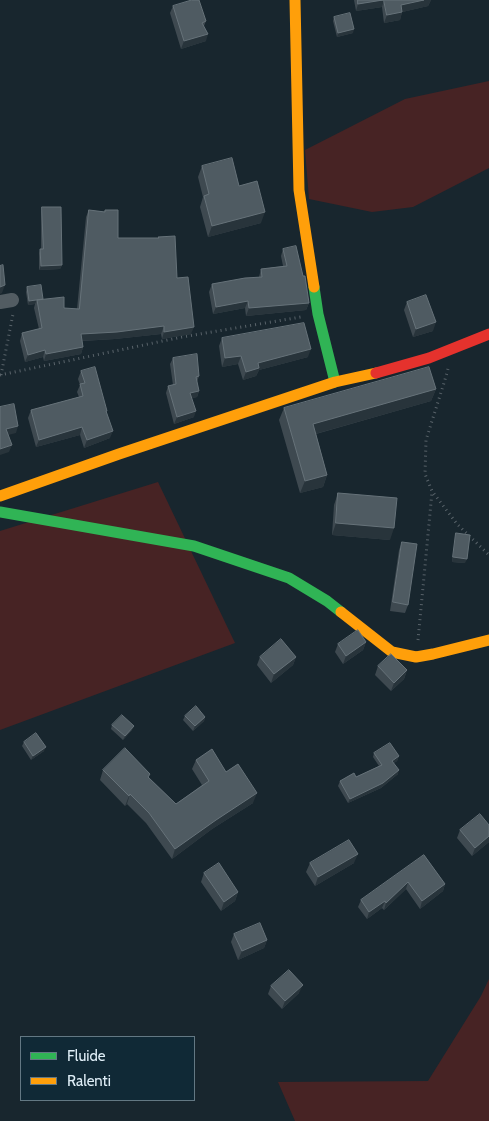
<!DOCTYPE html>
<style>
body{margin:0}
#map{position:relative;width:489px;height:1121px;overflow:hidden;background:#18262e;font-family:Cabin,sans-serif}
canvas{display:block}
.legend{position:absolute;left:20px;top:1036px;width:175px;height:65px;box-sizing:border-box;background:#102936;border:1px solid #637883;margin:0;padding:6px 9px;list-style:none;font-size:15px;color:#dfeef7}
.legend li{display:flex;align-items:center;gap:10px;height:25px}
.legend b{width:25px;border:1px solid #637883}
</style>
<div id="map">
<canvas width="489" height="1121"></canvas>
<ul class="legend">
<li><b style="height:6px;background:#30b455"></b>Fluide</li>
<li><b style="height:6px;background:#ff9f0a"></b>Ralenti</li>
</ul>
</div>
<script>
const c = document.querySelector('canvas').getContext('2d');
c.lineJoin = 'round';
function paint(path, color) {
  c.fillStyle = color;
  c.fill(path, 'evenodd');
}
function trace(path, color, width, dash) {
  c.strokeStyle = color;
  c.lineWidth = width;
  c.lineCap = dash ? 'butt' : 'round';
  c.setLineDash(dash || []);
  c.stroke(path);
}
paint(new Path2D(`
 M 489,81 L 489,168 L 413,207 L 372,212 L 309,199 L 305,150 L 405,99 Z
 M 158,482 L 235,643 L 0,730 L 0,531 Z
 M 489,979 L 489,1121 L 295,1121 L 278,1082 L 428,1081 L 481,996 Z`), '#472324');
trace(new Path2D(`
 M 448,369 L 444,383 L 426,440 L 425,474 L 432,491 L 457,524 L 489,555
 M 0,375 L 182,337 L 301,317
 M 1,375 L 13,314
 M 418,640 L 432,492`), '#59636a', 3, [1, 4]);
trace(new Path2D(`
 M 0,302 L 12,300`), '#525c62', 14);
trace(new Path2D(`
 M 314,287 L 318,314 L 335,382
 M 0,512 L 194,546 L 289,578 L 327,601 L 341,612`), '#30b455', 11);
trace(new Path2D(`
 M 295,0 L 299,190 L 314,287
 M 0,496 L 119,454 L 335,382 L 376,373
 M 341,612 L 392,652 L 416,657 L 433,654 L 489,640`), '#ff9f0a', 11);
trace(new Path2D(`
 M 376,373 L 429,358 L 489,334`), '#e5322d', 11);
paint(new Path2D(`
 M 354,0 L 431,0 L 428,6 L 402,12 L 400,20 L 384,23 L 382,7 L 356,11 Z
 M 173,6 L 206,21 L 204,26 L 206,41 L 181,49 L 170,13 Z
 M 334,17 L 353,33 L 337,37 L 333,21 Z
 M 202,166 L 239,186 L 261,223 L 208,237 L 200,207 L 203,197 L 198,177 Z
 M 42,207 L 62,265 L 60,269 L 39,270 L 39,253 L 40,249 L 41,249 L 41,212 Z
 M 89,210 L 104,212 L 105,210 L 118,238 L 177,278 L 191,334 L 162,339 L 161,334 L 115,339 L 82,341 L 83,347 L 81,354 L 44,361 L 43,357 L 25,362 L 20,341 L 22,333 L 39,329 L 34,308 L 35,304 L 28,305 L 26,292 L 27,287 L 43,299 L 43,300 L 64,308 L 77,309 L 86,217 Z
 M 283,249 L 309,303 L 306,310 L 246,316 L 245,308 L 213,314 L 209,292 L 212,284 L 259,277 L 261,269 L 283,266 L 281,256 Z
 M 407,302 L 433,331 L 413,337 L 404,310 Z
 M 222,338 L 308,357 L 259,370 L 256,376 L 243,380 L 238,364 L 222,367 L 219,346 Z
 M 173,358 L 199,376 L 197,382 L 199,391 L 197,397 L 192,398 L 194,417 L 174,424 L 166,393 L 168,386 L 173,385 L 170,364 Z
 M 81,371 L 107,411 L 106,412 L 110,438 L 84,448 L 80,435 L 36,447 L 28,418 L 31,410 L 79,397 L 77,392 L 80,385 L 78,379 Z
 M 436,389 L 431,401 L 316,434 L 327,475 L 323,487 L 300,493 L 279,420 L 284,408 Z
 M 338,493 L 390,540 L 332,535 L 334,505 Z
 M 456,533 L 465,563 L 452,562 L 455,538 Z
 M 402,542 L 408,605 L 405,613 L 390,611 L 399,550 Z
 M 366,642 L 363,650 L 343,664 L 335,652 L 338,644 Z
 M 260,657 L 296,657 L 293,665 L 271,683 L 257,665 Z
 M 378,666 L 407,670 L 404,679 L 391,691 L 375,675 Z
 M 185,716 L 205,717 L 204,721 L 193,731 L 183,720 Z
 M 112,725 L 132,730 L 123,740 L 111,729 Z
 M 24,742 L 44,751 L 31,760 L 22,746 Z
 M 374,753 L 399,756 L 397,761 L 394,763 L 398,774 L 381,788 L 348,803 L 338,786 L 340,781 L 356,777 L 379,766 L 373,757 Z
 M 196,760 L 226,772 L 253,803 L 212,829 L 172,859 L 146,823 L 127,804 L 125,806 L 100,780 L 103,770 L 149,778 L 176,804 L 202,785 L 192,769 Z
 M 489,825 L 489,842 L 472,856 L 457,838 L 460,830 Z
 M 424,855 L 445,884 L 443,891 L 420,909 L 406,889 L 384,910 L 382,908 L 367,919 L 358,907 L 361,900 Z
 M 310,863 L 354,863 L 315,886 L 306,872 Z
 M 204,873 L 238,892 L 235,901 L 221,911 L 201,882 Z
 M 234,934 L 267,940 L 264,948 L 238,960 L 231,942 Z
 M 271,986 L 299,993 L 282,1009 L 268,994 Z`), '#3e4950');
paint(new Path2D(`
 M 384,0 L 382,7 L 356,11 L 358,4 Z
 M 424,0 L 431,0 L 428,6 L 398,13 L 401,5 Z
 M 402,12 L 400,20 L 384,23 L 387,15 Z
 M 354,29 L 353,33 L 337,37 L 338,33 Z
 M 208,34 L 206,41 L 181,49 L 184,41 Z
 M 265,212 L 261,223 L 208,237 L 212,226 Z
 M 62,265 L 60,269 L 39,270 L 41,266 Z
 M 5,285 L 2,293 L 0,294 L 0,287 Z
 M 43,299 L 41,303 L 37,300 L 35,304 L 28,305 L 29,301 Z
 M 248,301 L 245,308 L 213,314 L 216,307 Z
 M 309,303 L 306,310 L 246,316 L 249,308 Z
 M 436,322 L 433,331 L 413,337 L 416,329 Z
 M 164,326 L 161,334 L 115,339 L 78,341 L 81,334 Z
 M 194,327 L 191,334 L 162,339 L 164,332 Z
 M 83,347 L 81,354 L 44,361 L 46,354 Z
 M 311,349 L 308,357 L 259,370 L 256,376 L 243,380 L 246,372 L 258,363 Z
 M 45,350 L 43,357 L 25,362 L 28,355 Z
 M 241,356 L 238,364 L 222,367 L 225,358 Z
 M 436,389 L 431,401 L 308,436 L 313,424 Z
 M 199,391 L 197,397 L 188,399 L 190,393 Z
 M 196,411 L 194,417 L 174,424 L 177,417 Z
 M 18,426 L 16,433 L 4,436 L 6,429 Z
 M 82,427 L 80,435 L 36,447 L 39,440 Z
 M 113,431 L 110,438 L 84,448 L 87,440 Z
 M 12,445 L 9,452 L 0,455 L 0,449 Z
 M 327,475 L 323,487 L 300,493 L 305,481 Z
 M 336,523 L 394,528 L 390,540 L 332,535 Z
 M 453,557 L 467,559 L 465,563 L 452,562 Z
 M 366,642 L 363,650 L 343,664 L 346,656 Z
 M 296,657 L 293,665 L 271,683 L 274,674 Z
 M 407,670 L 404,679 L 391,691 L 394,683 Z
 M 205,717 L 204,721 L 193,731 L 195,726 Z
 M 134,726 L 132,730 L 123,740 L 125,736 Z
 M 46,747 L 44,751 L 31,760 L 33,756 Z
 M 399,756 L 397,761 L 391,765 L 392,761 Z
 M 399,770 L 398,774 L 381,788 L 348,803 L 350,799 Z
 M 257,793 L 253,803 L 212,829 L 172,859 L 175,849 L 216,820 Z
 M 130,794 L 127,804 L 125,806 L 129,796 Z
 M 489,836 L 489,842 L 472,856 L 475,848 Z
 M 358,854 L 354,863 L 315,886 L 318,877 Z
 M 408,882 L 406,889 L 384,910 L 386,903 Z
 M 445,884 L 443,891 L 420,909 L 422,901 Z
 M 238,892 L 235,901 L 221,911 L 224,902 Z
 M 385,901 L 382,908 L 367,919 L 369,912 Z
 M 267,940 L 264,948 L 238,960 L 242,951 Z
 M 303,985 L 299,993 L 282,1009 L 285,1001 Z`), '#28343b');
const building = new Path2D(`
 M 192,0 L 199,0 L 206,21 L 202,23 L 208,34 L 184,41 L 173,6 Z
 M 358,0 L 383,0 L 358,4 Z
 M 384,0 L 424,0 L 401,5 L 402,12 L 387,15 Z
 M 350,13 L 354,29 L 338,33 L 334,17 Z
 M 232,158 L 239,186 L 257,181 L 265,212 L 212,226 L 204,196 L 209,194 L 202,166 Z
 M 42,207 L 61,207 L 62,265 L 41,266 L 40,249 L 43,249 Z
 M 89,210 L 105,212 L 105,210 L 118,210 L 118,238 L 159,238 L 158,237 L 175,236 L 177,278 L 188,277 L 194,327 L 164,332 L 164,326 L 117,332 L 81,334 L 83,347 L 46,354 L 45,350 L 28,355 L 22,333 L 42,328 L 37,300 L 64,297 L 64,308 L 79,309 Z
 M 296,246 L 303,276 L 305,276 L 309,303 L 249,308 L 248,301 L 216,307 L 212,284 L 245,278 L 262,277 L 261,269 L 287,266 L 283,249 Z
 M 3,265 L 5,285 L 0,287 L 0,266 Z
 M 41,285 L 43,299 L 29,301 L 27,287 Z
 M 426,295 L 436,322 L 416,329 L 407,302 Z
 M 304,323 L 311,349 L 258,363 L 259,368 L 246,372 L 241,356 L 225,358 L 222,338 Z
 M 197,354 L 199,376 L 196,377 L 199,391 L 190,393 L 196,411 L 177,417 L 168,386 L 176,384 L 173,358 Z
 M 95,367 L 107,411 L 106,411 L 113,431 L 87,440 L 82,427 L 39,440 L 31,410 L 83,396 L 80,384 L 85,383 L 81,371 Z
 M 429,367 L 436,389 L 313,424 L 327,475 L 305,481 L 284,408 Z
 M 14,404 L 18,426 L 6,429 L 12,445 L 0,449 L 0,407 Z
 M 338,493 L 397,498 L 394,528 L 336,523 Z
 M 456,533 L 470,535 L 467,559 L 453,557 Z
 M 402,542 L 417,544 L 408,605 L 393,602 Z
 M 358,630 L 366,642 L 346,656 L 338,644 Z
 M 281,639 L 296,657 L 274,674 L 260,657 Z
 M 391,654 L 407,670 L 394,683 L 378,666 Z
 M 196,706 L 205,717 L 195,726 L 185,716 Z
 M 122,715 L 134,726 L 125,736 L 112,725 Z
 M 36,733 L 46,747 L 33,756 L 24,742 Z
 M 390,743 L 399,756 L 392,761 L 399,770 L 383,783 L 350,799 L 340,781 L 354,773 L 356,777 L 382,765 L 374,753 Z
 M 125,748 L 150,774 L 148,777 L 176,804 L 209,781 L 196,760 L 212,749 L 226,772 L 238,764 L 257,793 L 216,820 L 175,849 L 149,813 L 130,794 L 129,796 L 103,770 Z
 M 480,814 L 489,825 L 489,836 L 475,848 L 460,830 Z
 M 349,840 L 358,854 L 318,877 L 310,863 Z
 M 424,855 L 445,884 L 422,901 L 408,882 L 386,903 L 385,901 L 369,912 L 361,900 Z
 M 219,863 L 238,892 L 224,902 L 204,873 Z
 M 260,923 L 267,940 L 242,951 L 234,934 Z
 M 289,970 L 303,985 L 285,1001 L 271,986 Z`);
paint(building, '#4f5b62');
trace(building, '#667279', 1);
</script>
